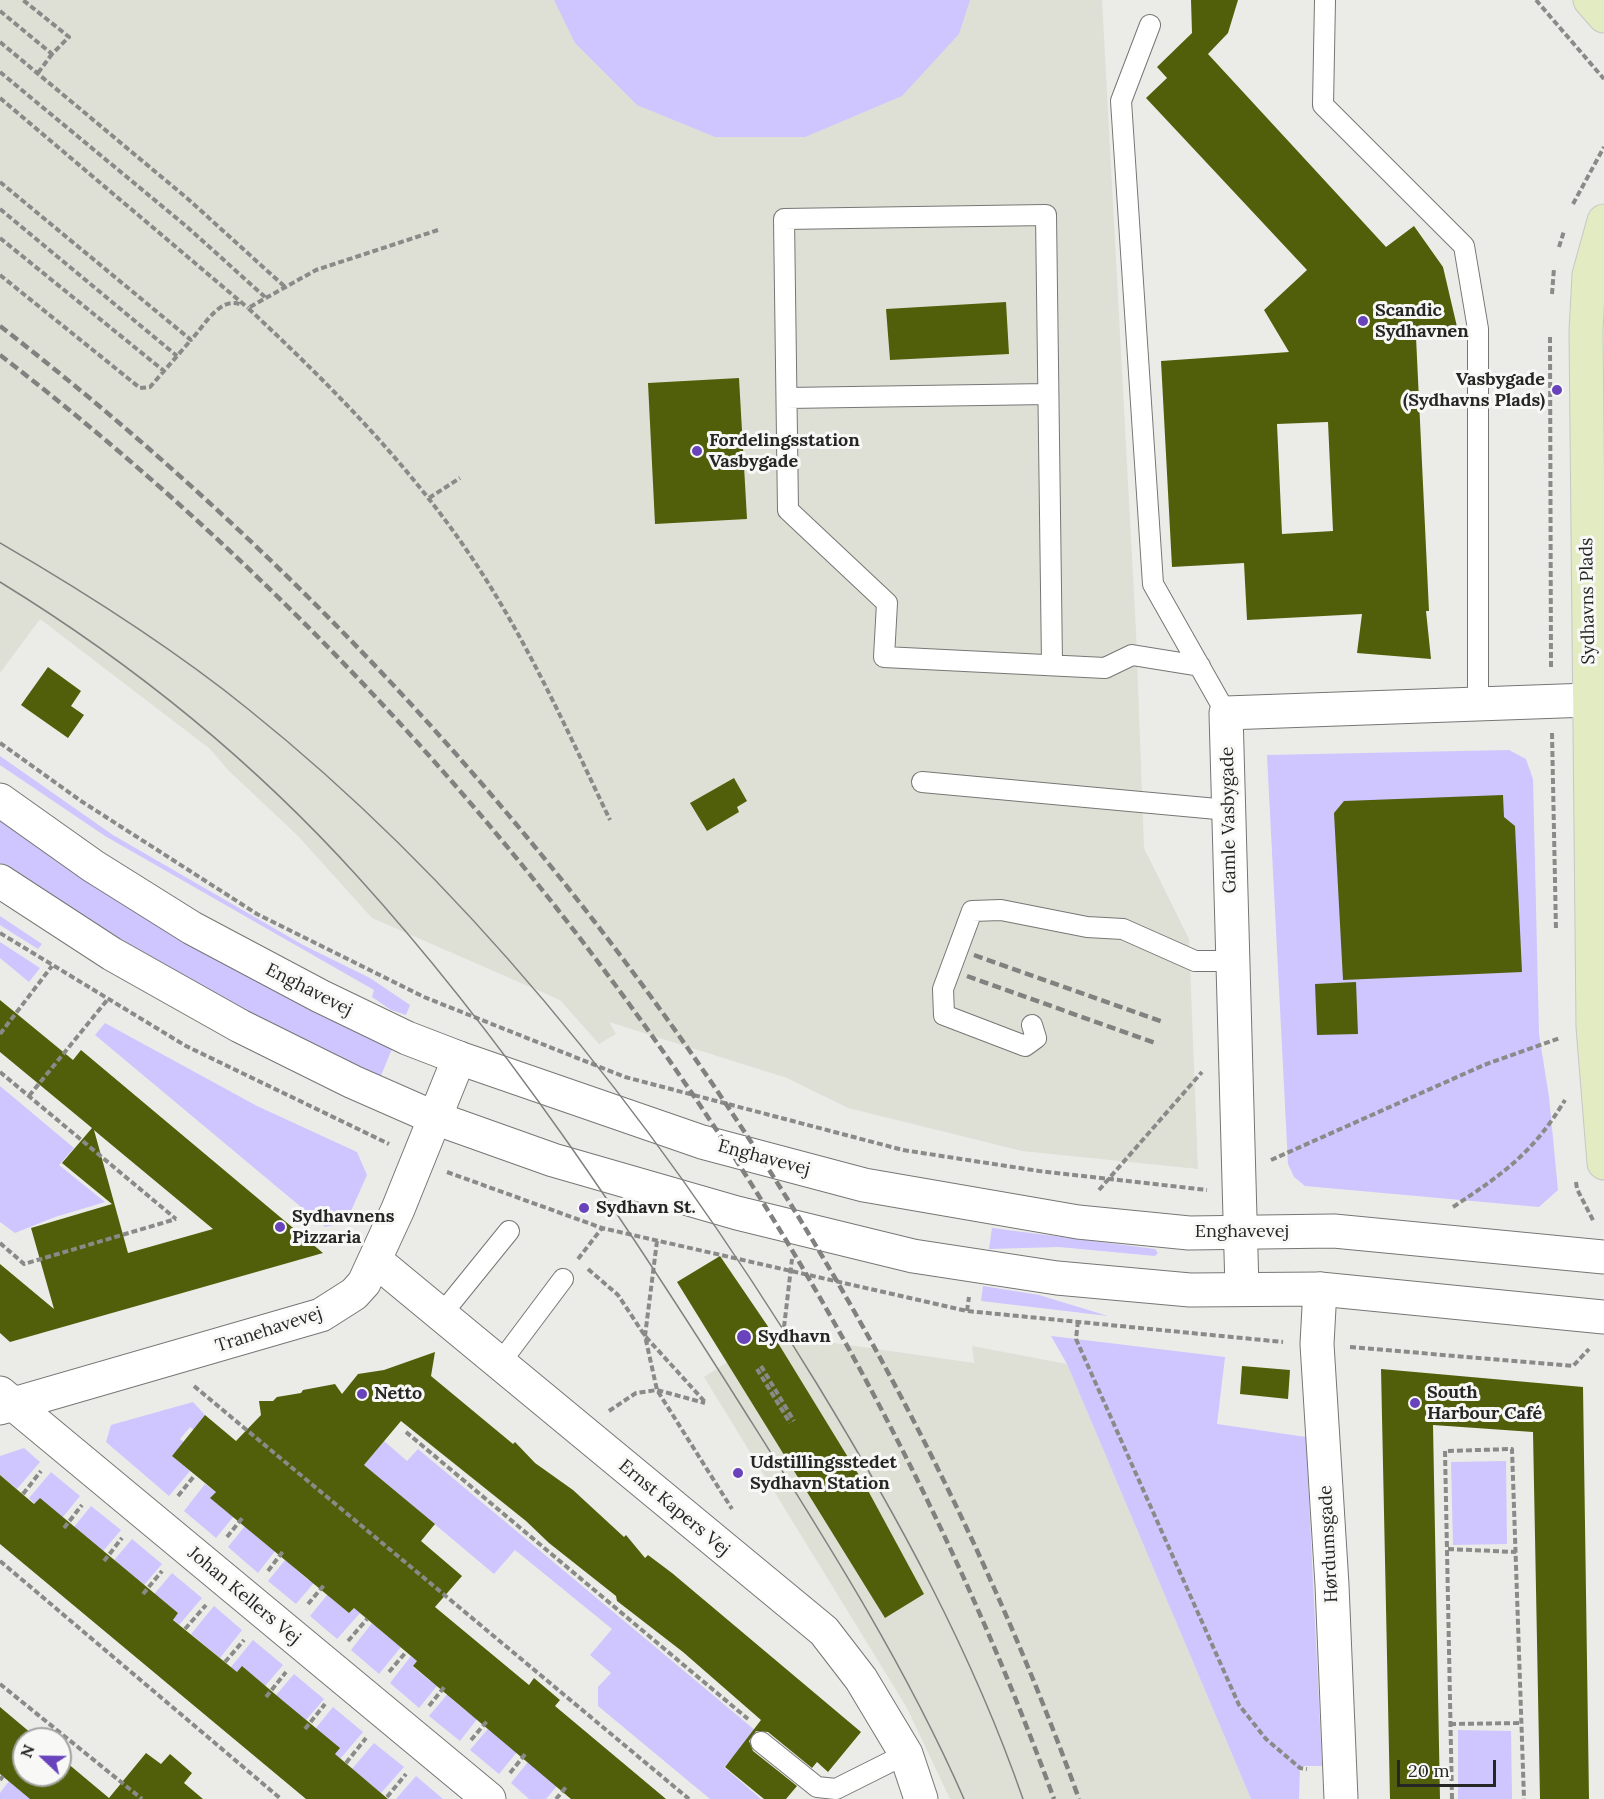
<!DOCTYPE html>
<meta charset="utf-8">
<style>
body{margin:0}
#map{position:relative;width:1604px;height:1799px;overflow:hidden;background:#ebece8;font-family:Lora,serif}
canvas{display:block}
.north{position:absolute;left:12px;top:1727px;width:60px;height:60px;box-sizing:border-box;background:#f8f9f6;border:2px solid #a4a5a2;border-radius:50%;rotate:292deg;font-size:16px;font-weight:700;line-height:24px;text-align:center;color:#262625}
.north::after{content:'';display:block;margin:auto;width:21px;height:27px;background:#6843bc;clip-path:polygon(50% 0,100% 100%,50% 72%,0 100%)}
.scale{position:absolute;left:1397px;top:1760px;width:99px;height:27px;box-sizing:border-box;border:3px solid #262625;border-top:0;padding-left:8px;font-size:18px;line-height:21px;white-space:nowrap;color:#262625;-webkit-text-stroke:4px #f8f9f6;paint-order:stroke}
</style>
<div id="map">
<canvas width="1604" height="1799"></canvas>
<div class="north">N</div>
<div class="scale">20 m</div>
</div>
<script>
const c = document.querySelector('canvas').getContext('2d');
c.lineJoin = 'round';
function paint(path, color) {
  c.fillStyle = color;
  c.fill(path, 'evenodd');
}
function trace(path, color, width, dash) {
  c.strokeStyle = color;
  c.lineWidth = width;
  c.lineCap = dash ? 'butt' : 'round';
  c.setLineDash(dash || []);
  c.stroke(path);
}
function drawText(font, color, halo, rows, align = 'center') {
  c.font = font + ' Lora,serif';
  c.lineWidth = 6;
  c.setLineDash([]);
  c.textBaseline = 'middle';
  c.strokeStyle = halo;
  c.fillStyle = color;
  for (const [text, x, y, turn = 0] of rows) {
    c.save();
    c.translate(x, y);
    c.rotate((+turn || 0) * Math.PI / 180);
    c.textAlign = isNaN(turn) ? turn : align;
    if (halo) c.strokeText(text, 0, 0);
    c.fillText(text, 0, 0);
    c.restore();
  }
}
paint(new Path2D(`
 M 0,0 L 1102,0 L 1136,631 L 1144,848 L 1189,939 L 1198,1169 L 1022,1151 L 848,1108 L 787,1078 L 609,1022 L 616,1034 L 599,1044 L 560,1000 L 372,918 L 298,836 L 229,771 L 210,749 L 40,619 L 0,673 Z
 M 772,1334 L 974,1363 L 972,1346 L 1067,1364 L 1251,1799 L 950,1799 L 907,1708 L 704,1377 Z`), '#dee0d6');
paint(new Path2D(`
 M 554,0 L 970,0 L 959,34 L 902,96 L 805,137 L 715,137 L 637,105 L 575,43 Z
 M 1509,750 L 1526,759 L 1533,779 L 1539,1034 L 1549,1097 L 1558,1190 L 1539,1207 L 1305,1186 L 1294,1177 L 1288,1164 L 1267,755 Z
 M 0,756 L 113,835 L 303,945 L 370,978 L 410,1005 L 406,1015 L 391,1010 L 372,997 L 374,990 L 105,836 L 0,765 Z
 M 0,821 C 124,910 255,983 392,1049 L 380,1078 C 248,1017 120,945 0,863 Z
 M 0,916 L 42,944 L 38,949 L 0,925 Z
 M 0,942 L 40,968 L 29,982 L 0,958 Z
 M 105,1023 L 257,1106 L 357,1152 L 367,1175 L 346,1222 L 325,1227 L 95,1035 Z
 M 0,1086 L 74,1148 L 59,1165 L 105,1202 L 55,1217 L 15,1233 L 0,1222 Z
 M 992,1228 L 1155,1249 L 1158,1253 L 1155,1256 L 1059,1247 L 989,1249 Z
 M 983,1286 L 1039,1295 L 1108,1316 L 981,1301 Z
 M 1051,1336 L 1225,1357 L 1217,1424 L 1306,1437 L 1322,1766 L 1300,1766 L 1299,1799 L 1251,1799 L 1067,1364 Z
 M 193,1402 L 205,1415 L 194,1430 L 190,1427 L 180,1439 L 184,1442 L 172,1456 L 190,1471 L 169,1496 L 106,1442 L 111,1425 Z
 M 384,1441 L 407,1461 L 418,1449 L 756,1731 L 724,1767 L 761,1799 L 710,1799 L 598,1706 L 598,1687 L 611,1673 L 590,1655 L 612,1629 L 515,1550 L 494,1574 L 364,1465 Z
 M 24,1448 L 40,1462 L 17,1489 L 0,1475 L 0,1456 Z
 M 1506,1461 L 1507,1544 L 1453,1545 L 1451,1462 Z
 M 51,1472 L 80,1496 L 58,1523 L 40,1498 L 35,1504 L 29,1498 Z
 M 205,1484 L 216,1492 L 211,1498 L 228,1513 L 238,1511 L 216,1538 L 184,1511 Z
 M 91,1506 L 121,1530 L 98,1557 L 69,1533 Z
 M 249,1521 L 251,1532 L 268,1546 L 279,1546 L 258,1573 L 228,1547 Z
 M 132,1539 L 162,1564 L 139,1591 L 109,1566 Z
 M 290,1554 L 291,1565 L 308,1580 L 318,1578 L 296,1604 L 268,1581 Z
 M 172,1573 L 202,1598 L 179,1625 L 173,1619 L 178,1613 L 150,1599 Z
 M 332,1589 L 332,1599 L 349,1613 L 354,1608 L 360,1613 L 337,1639 L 310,1616 Z
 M 214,1606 L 242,1630 L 220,1658 L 191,1634 Z
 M 372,1623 L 401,1647 L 379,1674 L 351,1650 Z
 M 253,1640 L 283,1665 L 260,1692 L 242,1667 L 237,1672 L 231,1667 Z
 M 411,1656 L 417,1661 L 413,1667 L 430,1681 L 435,1676 L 441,1681 L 419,1708 L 390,1683 Z
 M 294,1674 L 324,1699 L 301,1726 L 299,1715 L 282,1700 L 271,1701 Z
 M 451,1690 L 453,1700 L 470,1714 L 481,1714 L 460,1741 L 429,1716 Z
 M 333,1707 L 363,1732 L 340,1759 L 311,1734 Z
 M 492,1724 L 521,1747 L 499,1774 L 470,1750 Z
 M 1458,1730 L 1511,1731 L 1512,1799 L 1458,1799 Z
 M 374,1743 L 404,1767 L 381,1793 L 352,1769 Z
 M 532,1757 L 561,1781 L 546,1799 L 529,1799 L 511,1783 Z
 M 416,1776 L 443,1799 L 396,1799 Z
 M 9,1781 L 30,1799 L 0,1799 L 0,1793 Z`), '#cfc5ff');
paint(new Path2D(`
 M 1191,0 L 1238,0 L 1228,33 L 1208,54 L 1386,247 L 1414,226 L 1443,267 L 1458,331 L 1416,337 L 1429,611 L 1426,611 L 1431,659 L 1357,653 L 1362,614 L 1247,620 L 1244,563 L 1172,567 L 1161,361 L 1289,352 L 1264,310 L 1307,270 L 1146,98 L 1167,78 L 1157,67 L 1192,33 ZM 1328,422 L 1333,531 L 1282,534 L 1277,424 Z
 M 1006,302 L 1009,354 L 890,360 L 886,309 Z
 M 739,378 L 747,519 L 655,524 L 648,383 Z
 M 48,667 L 81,691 L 71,706 L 84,715 L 68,738 L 21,705 Z
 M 734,778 L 747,801 L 737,807 L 739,812 L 707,831 L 690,803 Z
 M 1503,795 L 1504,817 L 1515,826 L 1522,972 L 1343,980 L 1334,813 L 1344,801 Z
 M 1356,982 L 1358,1034 L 1317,1035 L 1315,984 Z
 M 0,1000 L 73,1060 L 81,1050 L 323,1253 L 10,1342 L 0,1333 L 0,1264 L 54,1309 L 31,1228 L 112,1204 L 62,1163 L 92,1128 L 0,1052 ZM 94,1130 L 101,1136 L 213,1229 L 128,1253 Z
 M 720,1256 L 767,1325 L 865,1485 L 924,1594 L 885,1618 L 677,1282 Z
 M 435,1352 L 431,1376 L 513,1444 L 515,1442 L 535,1463 L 573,1490 L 624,1537 L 626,1535 L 645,1558 L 648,1555 L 672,1573 L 861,1732 L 828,1772 L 817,1762 L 812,1768 L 768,1732 L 756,1731 L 749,1741 L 753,1751 L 797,1786 L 786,1799 L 764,1799 L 725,1767 L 761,1720 L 683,1652 L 617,1601 L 616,1596 L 549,1543 L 526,1521 L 401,1421 L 364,1465 L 435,1524 L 421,1541 L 462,1576 L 435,1607 L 529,1685 L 534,1678 L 560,1700 L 555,1706 L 666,1799 L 571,1799 L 413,1666 L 417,1661 L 354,1608 L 349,1613 L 210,1498 L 216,1492 L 172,1456 L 205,1415 L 236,1441 L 261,1415 L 259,1401 L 273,1401 L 277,1397 L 301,1393 L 303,1390 L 335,1384 L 342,1394 L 358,1374 L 384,1370 Z
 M 1242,1366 L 1290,1370 L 1288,1399 L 1240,1394 Z
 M 1381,1369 L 1583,1387 L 1589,1799 L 1540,1799 L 1533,1432 L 1433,1425 L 1440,1799 L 1390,1799 Z
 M 0,1475 L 34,1504 L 40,1498 L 178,1613 L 173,1620 L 237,1672 L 242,1666 L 282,1700 L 340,1748 L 335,1754 L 388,1799 L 306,1799 L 0,1544 Z
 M 0,1707 L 38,1739 L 24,1739 L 24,1775 L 60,1775 L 60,1757 L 109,1798 L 146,1753 L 161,1764 L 170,1754 L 192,1773 L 184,1783 L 203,1799 L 30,1799 L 0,1774 Z`), '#525f0a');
const lane = new Path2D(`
 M 1325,0 L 1323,105 L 1464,246 L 1478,329 L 1478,705
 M 1150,25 L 1121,101 L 1153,584 L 1226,713
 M 787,398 L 1048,394
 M 1052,663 L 1046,215 L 784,219 L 788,510 L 887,603 L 884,657 L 1105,668 L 1132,655 L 1200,666
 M 922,782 L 1228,810
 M 1032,1025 L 1036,1038 L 1025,1046 L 944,1015 L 943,989 L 972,911 L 1001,910 L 1087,927 L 1123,929 L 1195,961 L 1233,961
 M 441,1315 L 509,1231
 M 500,1363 L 563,1279
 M 761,1742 L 817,1787 L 836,1789 L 906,1754`);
const street = new Path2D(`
 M 375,1260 L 824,1631 L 861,1679 L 906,1754 L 921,1799
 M 1242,1289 L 1226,713 L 1589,700
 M 1320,1289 L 1317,1344 L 1332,1585 L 1341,1799
 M 0,1393 L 489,1799
 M 0,1408 L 321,1315 L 354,1294 L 364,1283 L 398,1209 L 459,1058`);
const secondary = new Path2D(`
 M 0,800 L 93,866 L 192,928 L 320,996 L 407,1038 L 459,1058 L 702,1142 L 864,1185 L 1078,1222 L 1189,1233 L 1334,1231 L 1604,1257
 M 0,881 L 112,954 L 240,1026 L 353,1082 L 435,1118 L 553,1160 L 737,1213 L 913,1256 L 1057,1278 L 1190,1290 L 1320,1289 L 1604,1317`);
const primary = new Path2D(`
 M 1590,0 L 1604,16
 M 1604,221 L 1589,275 L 1586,331 L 1593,1027 L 1604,1163`);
trace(lane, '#767774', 22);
trace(street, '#767774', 35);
trace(secondary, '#767774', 35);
trace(primary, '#c7c7c6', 35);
trace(new Path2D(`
 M 1536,0 L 1604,79
 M 0,11 L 52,54 L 69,37 L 23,0
 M 0,42 L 188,199 L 284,286
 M 0,72 L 186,226 L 265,297
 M 38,73 L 52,54
 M 0,98 L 248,308
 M 0,182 L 191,340 C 205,325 220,295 242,305
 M 1573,204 L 1604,147
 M 0,209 L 177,356
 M 438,230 L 316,270 L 248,308 C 329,384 407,462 470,555 C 526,638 567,730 610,820
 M 0,238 L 164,371
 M 1559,247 L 1564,231
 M 0,275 L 140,388 L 150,387 L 191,340
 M 1552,294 L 1554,268
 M 1550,337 L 1551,669
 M 429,498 L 460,478
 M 1552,733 L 1556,930
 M 0,743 L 81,801 L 257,914 L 424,997 L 625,1077 L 903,1150 L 1039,1171 L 1207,1190
 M 0,933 L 186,1046 L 389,1144
 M 0,1034 L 52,966
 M 0,1072 L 176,1219
 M 29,1096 L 108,999
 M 1271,1160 L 1484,1065 L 1560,1038
 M 447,1172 L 602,1228 L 967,1311 L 1283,1342
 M 1576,1182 L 1577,1189 L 1594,1222
 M 1099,1190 L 1202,1072
 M 1453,1207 C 1503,1174 1533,1153 1565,1100
 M 657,1241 L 645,1336 L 657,1390 L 732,1509
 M 0,1243 L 24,1264 L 176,1219
 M 578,1259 L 602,1228
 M 588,1269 L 618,1295 L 645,1336 L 706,1403
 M 967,1311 L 969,1297
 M 1078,1321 L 1076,1339 L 1239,1705 L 1266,1739 L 1300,1768 L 1307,1769
 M 783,1336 L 792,1259
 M 1350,1347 L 1573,1366 L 1589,1349
 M 761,1366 L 794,1421
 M 757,1369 L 790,1423
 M 194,1386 L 689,1799
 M 609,1411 L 636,1393 L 657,1390 L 705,1403
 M 406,1432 L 748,1719
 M 23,1494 L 41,1471
 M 178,1496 L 195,1475
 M 64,1528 L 82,1505
 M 227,1537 L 244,1516
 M 1448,1549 L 1516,1552
 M 0,1561 L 281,1799
 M 104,1561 L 122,1538
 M 268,1571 L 284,1550
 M 143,1594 L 162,1571
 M 308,1604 L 325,1584
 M 185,1629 L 206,1605
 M 348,1641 L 367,1619
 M 225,1662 L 244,1640
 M 389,1672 L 406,1652
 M 0,1684 L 142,1799
 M 266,1697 L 286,1672
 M 429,1706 L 446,1685
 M 1450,1724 L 1522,1723
 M 305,1729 L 325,1704
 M 471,1740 L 488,1720
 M 346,1763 L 366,1738
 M 510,1773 L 527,1752
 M 0,1780 L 3,1776
 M 387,1797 L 406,1774
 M 556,1799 L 567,1786
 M 1452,1799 L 1445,1451 L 1512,1449 L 1524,1799`), '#8a8a88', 4, [6, 3]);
trace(lane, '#fff', 20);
trace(street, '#fff', 33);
trace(secondary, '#fff', 33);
trace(primary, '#e2ebc1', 33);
trace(new Path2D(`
 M 0,543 C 86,593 170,646 248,709 C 478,893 664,1133 817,1384 C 898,1517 972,1652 1023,1799
 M 0,582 C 132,663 254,762 358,877 C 505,1039 626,1223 742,1407 C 822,1534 904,1662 964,1799`), '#81827f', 1.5);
trace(new Path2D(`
 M 0,326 C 486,703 870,1219 1079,1799
 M 0,355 C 476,722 848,1234 1054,1799
 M 974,955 L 1163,1022
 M 967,976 L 1155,1043`), '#81827f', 4.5, [9, 4.5]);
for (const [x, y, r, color] of [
 [1363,321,6,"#6843bc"],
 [1557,390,6,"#6843bc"],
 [697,451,6,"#6843bc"],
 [584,1208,6,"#6843bc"],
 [280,1227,6,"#6843bc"],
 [744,1337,8,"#6843bc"],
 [362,1394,6,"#6843bc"],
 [1415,1403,6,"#6843bc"],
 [738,1473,6,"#6843bc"]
]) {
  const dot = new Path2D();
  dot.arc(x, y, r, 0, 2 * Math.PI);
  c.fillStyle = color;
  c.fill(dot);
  trace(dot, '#f8f9f6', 2);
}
drawText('bold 18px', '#262625', '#f8f9f6', [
 ["Scandic",1375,311],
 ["Sydhavnen",1375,332],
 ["Vasbygade",1545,380,"right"],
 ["(Sydhavns Plads)",1545,401,"right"],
 ["Fordelingsstation",709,441],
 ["Vasbygade",709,462],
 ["Sydhavn St.",596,1208],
 ["Sydhavnens",292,1217],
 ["Pizzaria",292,1238],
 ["Sydhavn",758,1337],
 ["South",1427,1393],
 ["Harbour Café",1427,1414],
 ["Netto",374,1394],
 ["Udstillingsstedet",750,1463],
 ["Sydhavn Station",750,1484]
], 'left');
drawText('18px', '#262625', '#f8f9f6', [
 ["Sydhavns Plads",1588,601,-91],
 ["Gamle Vasbygade",1229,820,-91],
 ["Enghavevej",309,990,27],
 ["Enghavevej",764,1158,15],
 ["Enghavevej",1242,1232],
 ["Tranehavevej",269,1330,-18],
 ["Ernst Kapers Vej",674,1508,40],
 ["Hørdumsgade",1329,1544,-93],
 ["Johan Kellers Vej",244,1596,40]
]);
</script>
